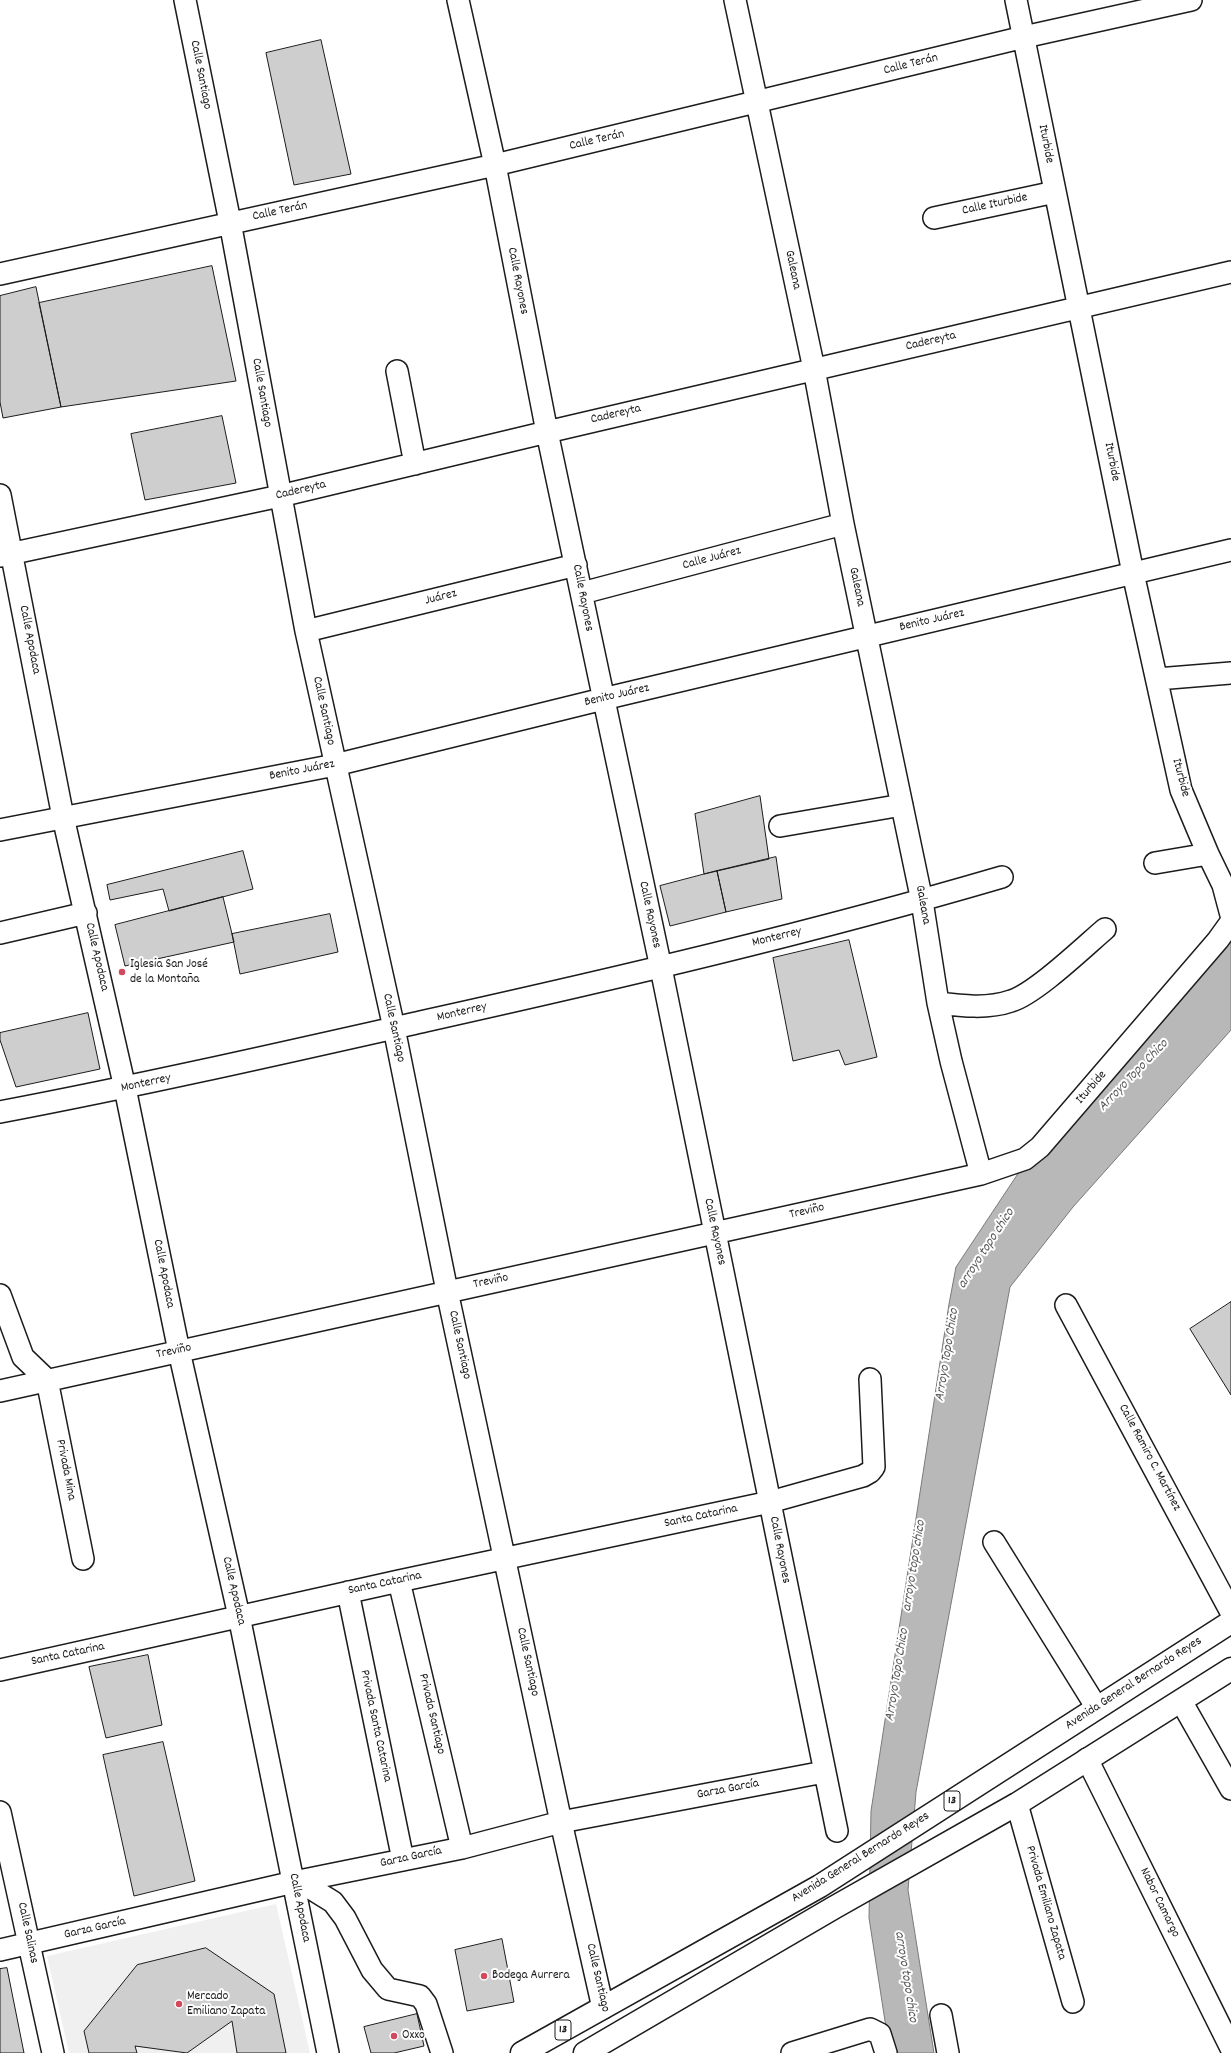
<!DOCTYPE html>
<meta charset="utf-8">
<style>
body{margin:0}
canvas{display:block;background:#fff}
</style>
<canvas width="1231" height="2053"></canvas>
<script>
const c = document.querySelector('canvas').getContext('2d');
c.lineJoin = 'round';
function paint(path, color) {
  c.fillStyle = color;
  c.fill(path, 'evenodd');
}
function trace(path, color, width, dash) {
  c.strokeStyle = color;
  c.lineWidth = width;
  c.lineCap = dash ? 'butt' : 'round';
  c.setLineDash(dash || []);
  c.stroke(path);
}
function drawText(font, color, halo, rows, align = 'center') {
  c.font = font + ' Dekko,sans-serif';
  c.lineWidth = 4;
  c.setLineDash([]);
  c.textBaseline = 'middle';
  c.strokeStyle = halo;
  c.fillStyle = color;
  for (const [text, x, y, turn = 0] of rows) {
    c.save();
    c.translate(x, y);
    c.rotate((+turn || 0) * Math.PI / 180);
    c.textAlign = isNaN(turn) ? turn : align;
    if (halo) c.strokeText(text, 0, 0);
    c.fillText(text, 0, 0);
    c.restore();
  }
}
paint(new Path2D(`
 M 276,1904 L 310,2053 L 69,2053 L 47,1956 Z`), '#f0f0f0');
const water = new Path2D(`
 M 1231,926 L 1231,1030 L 1073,1207 L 1010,1287 L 916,1792 L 908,1890 L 934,2053 L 890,2053 L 869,1918 L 871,1811 L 949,1304 L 956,1267 L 1029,1157 Z`);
paint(water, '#b8b8b8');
trace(water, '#7a7a7a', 1);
const building = new Path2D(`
 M 321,40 L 351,174 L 294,185 L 266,53 Z
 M 212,266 L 236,381 L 61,407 L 39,303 Z
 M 36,287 L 61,407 L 3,418 L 0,402 L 0,296 Z
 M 222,416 L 236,483 L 145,500 L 131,434 Z
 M 760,796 L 769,859 L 704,874 L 695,814 Z
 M 243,851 L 253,889 L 169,911 L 163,889 L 110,900 L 107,885 Z
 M 776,857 L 782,899 L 726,912 L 717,871 Z
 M 717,871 L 726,912 L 670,926 L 660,886 Z
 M 223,897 L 234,942 L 125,966 L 115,925 Z
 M 330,914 L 338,952 L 240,974 L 232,934 Z
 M 849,940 L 877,1057 L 845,1065 L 839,1050 L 793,1061 L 773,958 Z
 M 88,1013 L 100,1069 L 16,1087 L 0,1040 L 0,1033 Z
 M 1231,1302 L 1231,1395 L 1190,1329 Z
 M 148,1655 L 162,1725 L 106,1738 L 89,1667 Z
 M 163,1742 L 195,1881 L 134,1896 L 103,1755 Z
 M 502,1939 L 514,2002 L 467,2011 L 455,1950 Z
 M 206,1948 L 274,1994 L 286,2053 L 237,2053 L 232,2021 L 187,2053 L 135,2046 L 137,2053 L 89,2053 L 84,2031 L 137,1965 Z
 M 7,1968 L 24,2053 L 0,2053 L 0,1969 Z
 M 417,2014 L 424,2046 L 394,2053 L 371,2053 L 364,2027 Z`);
paint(building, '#cecece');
trace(building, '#1c1c1c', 1);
const minor = new Path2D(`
 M 185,0 L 230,222 L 306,631 L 394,1028 L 447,1291 L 561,1822 L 603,2008
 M 458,0 L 495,165 L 547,432 L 661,968 L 837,1831
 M 735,0 L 814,369 L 843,524 L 922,901 L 938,1003 L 951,1061 L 981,1174
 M 1016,0 L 1133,573 L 1181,790 L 1208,854 L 1223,885 L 1231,915
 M 934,218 L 1055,192
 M 0,274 L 495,165 L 1024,37 L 1191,0
 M 397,371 L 415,464
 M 0,495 L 63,817 L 125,1088 L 179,1351 L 239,1616 L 328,2053
 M 0,556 L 280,496 L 547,432 L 1231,272
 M 582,593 L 843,524
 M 306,631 L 576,565
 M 1157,679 L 1231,673
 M 780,826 L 902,805
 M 0,830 L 335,765 L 603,699 L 1231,550
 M 1155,863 L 1208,854
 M 0,933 L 86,913
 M 938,1003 C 962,1006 988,1009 1011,1001 C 1035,994 1084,947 1105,929
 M 0,1112 C 142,1085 283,1053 425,1021 C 618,978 811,933 1002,877
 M 0,1295 L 23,1357 L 47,1380 L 83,1559
 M 1066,1305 L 1231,1612
 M 0,1391 L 981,1174 L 1025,1159 L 1040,1147 L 1218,940 L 1231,922
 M 994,1542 L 1097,1708
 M 399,1581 L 462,1848
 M 348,1592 L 403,1860
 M 0,1670 L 399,1581 L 770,1502 L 863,1476 L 870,1472 L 874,1467 L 870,1379
 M 1181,1701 L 1231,1789
 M 1087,1759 L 1231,2048
 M 1017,1804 L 1073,2002
 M 0,1812 L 53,2053
 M 299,1881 L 333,1902 L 345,1918 L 372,1970 L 388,1989 L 420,1996 L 426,2004 L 442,2053
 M 0,1950 L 294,1882 L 462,1848 L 561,1822 L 824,1772
 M 941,2015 L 948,2053
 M 792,2053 L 870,2029 L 880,2034 L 886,2053`);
const major = new Path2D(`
 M 522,2053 L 820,1886 L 1231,1622
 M 585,2053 L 835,1907 L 1017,1804 L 1231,1669`);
trace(minor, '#1c1c1c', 24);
trace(major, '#1c1c1c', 25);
trace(minor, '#fff', 21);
trace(major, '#fff', 22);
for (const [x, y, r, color] of [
 [122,972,4,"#d1495b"],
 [484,1976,4,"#d1495b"],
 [179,2004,4,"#d1495b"],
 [394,2036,4,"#d1495b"]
]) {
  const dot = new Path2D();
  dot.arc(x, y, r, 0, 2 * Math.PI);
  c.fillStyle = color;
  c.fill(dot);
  trace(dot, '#fff', 1.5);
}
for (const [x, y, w] of [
 [952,1801,16],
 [563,2030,16]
]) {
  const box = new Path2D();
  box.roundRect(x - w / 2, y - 10, w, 20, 3);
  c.fillStyle = '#fff';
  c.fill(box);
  trace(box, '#1c1c1c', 1);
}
drawText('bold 12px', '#1c1c1c', null, [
 ["13",952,1801],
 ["13",563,2030]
]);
drawText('13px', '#1c1c1c', '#fff', [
 ["Calle Terán",911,65,-14],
 ["Calle Santiago",200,75,79],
 ["Calle Terán",597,141,-13],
 ["Iturbide",1045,144,79],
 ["Calle Iturbide",995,205,-12],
 ["Calle Terán",280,212,-12],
 ["Galeana",792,270,78],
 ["Calle Rayones",517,281,79],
 ["Cadereyta",931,342,-13],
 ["Calle Santiago",261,393,80],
 ["Cadereyta",616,415,-13],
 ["Iturbide",1111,462,79],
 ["Cadereyta",301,491,-13],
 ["Calle Juárez",712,559,-15],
 ["Galeana",856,587,78],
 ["Juárez",441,598,-14],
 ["Calle Rayones",582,598,79],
 ["Benito Juárez",932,621,-13],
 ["Calle Apodaca",29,640,79],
 ["Benito Juárez",617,696,-13],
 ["Calle Santiago",323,711,78],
 ["Benito Juárez",302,771,-11],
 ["Iturbide",1180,778,75],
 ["Galeana",922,905,80],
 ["Calle Rayones",649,915,78],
 ["Monterrey",777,938,-14],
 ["Calle Apodaca",96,957,77],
 ["Monterrey",462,1013,-13],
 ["Calle Santiago",393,1028,78],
 ["Monterrey",146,1084,-12],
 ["Iturbide",1092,1088,-49],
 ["Treviño",807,1212,-13],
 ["Calle Rayones",714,1232,78],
 ["Calle Apodaca",163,1274,79],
 ["Treviño",491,1282,-12],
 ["Calle Santiago",459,1345,78],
 ["Treviño",174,1352,-12],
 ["Calle Ramiro C. Martínez",1149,1458,62],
 ["Privada Mina",65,1470,79],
 ["Santa Catarina",701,1517,-12],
 ["Calle Rayones",779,1550,79],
 ["Santa Catarina",385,1584,-12],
 ["Calle Apodaca",233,1591,77],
 ["Santa Catarina",68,1655,-12],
 ["Calle Santiago",527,1662,78],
 ["Avenida General Bernardo Reyes",1134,1684,-33],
 ["Privada Santiago",431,1714,77],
 ["Privada Santa Catarina",375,1726,78],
 ["Garza García",728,1790,-11],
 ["Garza García",411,1858,-12],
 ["Avenida General Bernardo Reyes",861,1858,-32],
 ["Privada Emiliano Zapata",1045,1903,74],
 ["Nabor Camargo",1159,1903,64],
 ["Calle Apodaca",299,1908,79],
 ["Garza García",95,1929,-13],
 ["Calle Salinas",27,1933,78],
 ["Calle Santiago",597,1978,77]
]);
drawText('13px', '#1c1c1c', '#fff', [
 ["Iglesia San José",130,965],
 ["de la Montaña",130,980],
 ["Bodega Aurrera",492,1976],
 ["Mercado",187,1997],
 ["Emiliano Zapata",187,2012],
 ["Oxxo",402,2036]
], 'left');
drawText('italic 14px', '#5a5a5a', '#fff', [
 ["Arroyo Topo Chico",1134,1076,-46],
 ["arroyo topo chico",987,1249,-57],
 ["Arroyo Topo Chico",948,1355,-81],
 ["arroyo topo chico",915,1566,-81],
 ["Arroyo Topo Chico",898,1675,-81],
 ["arroyo topo chico",905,1977,81]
]);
</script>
